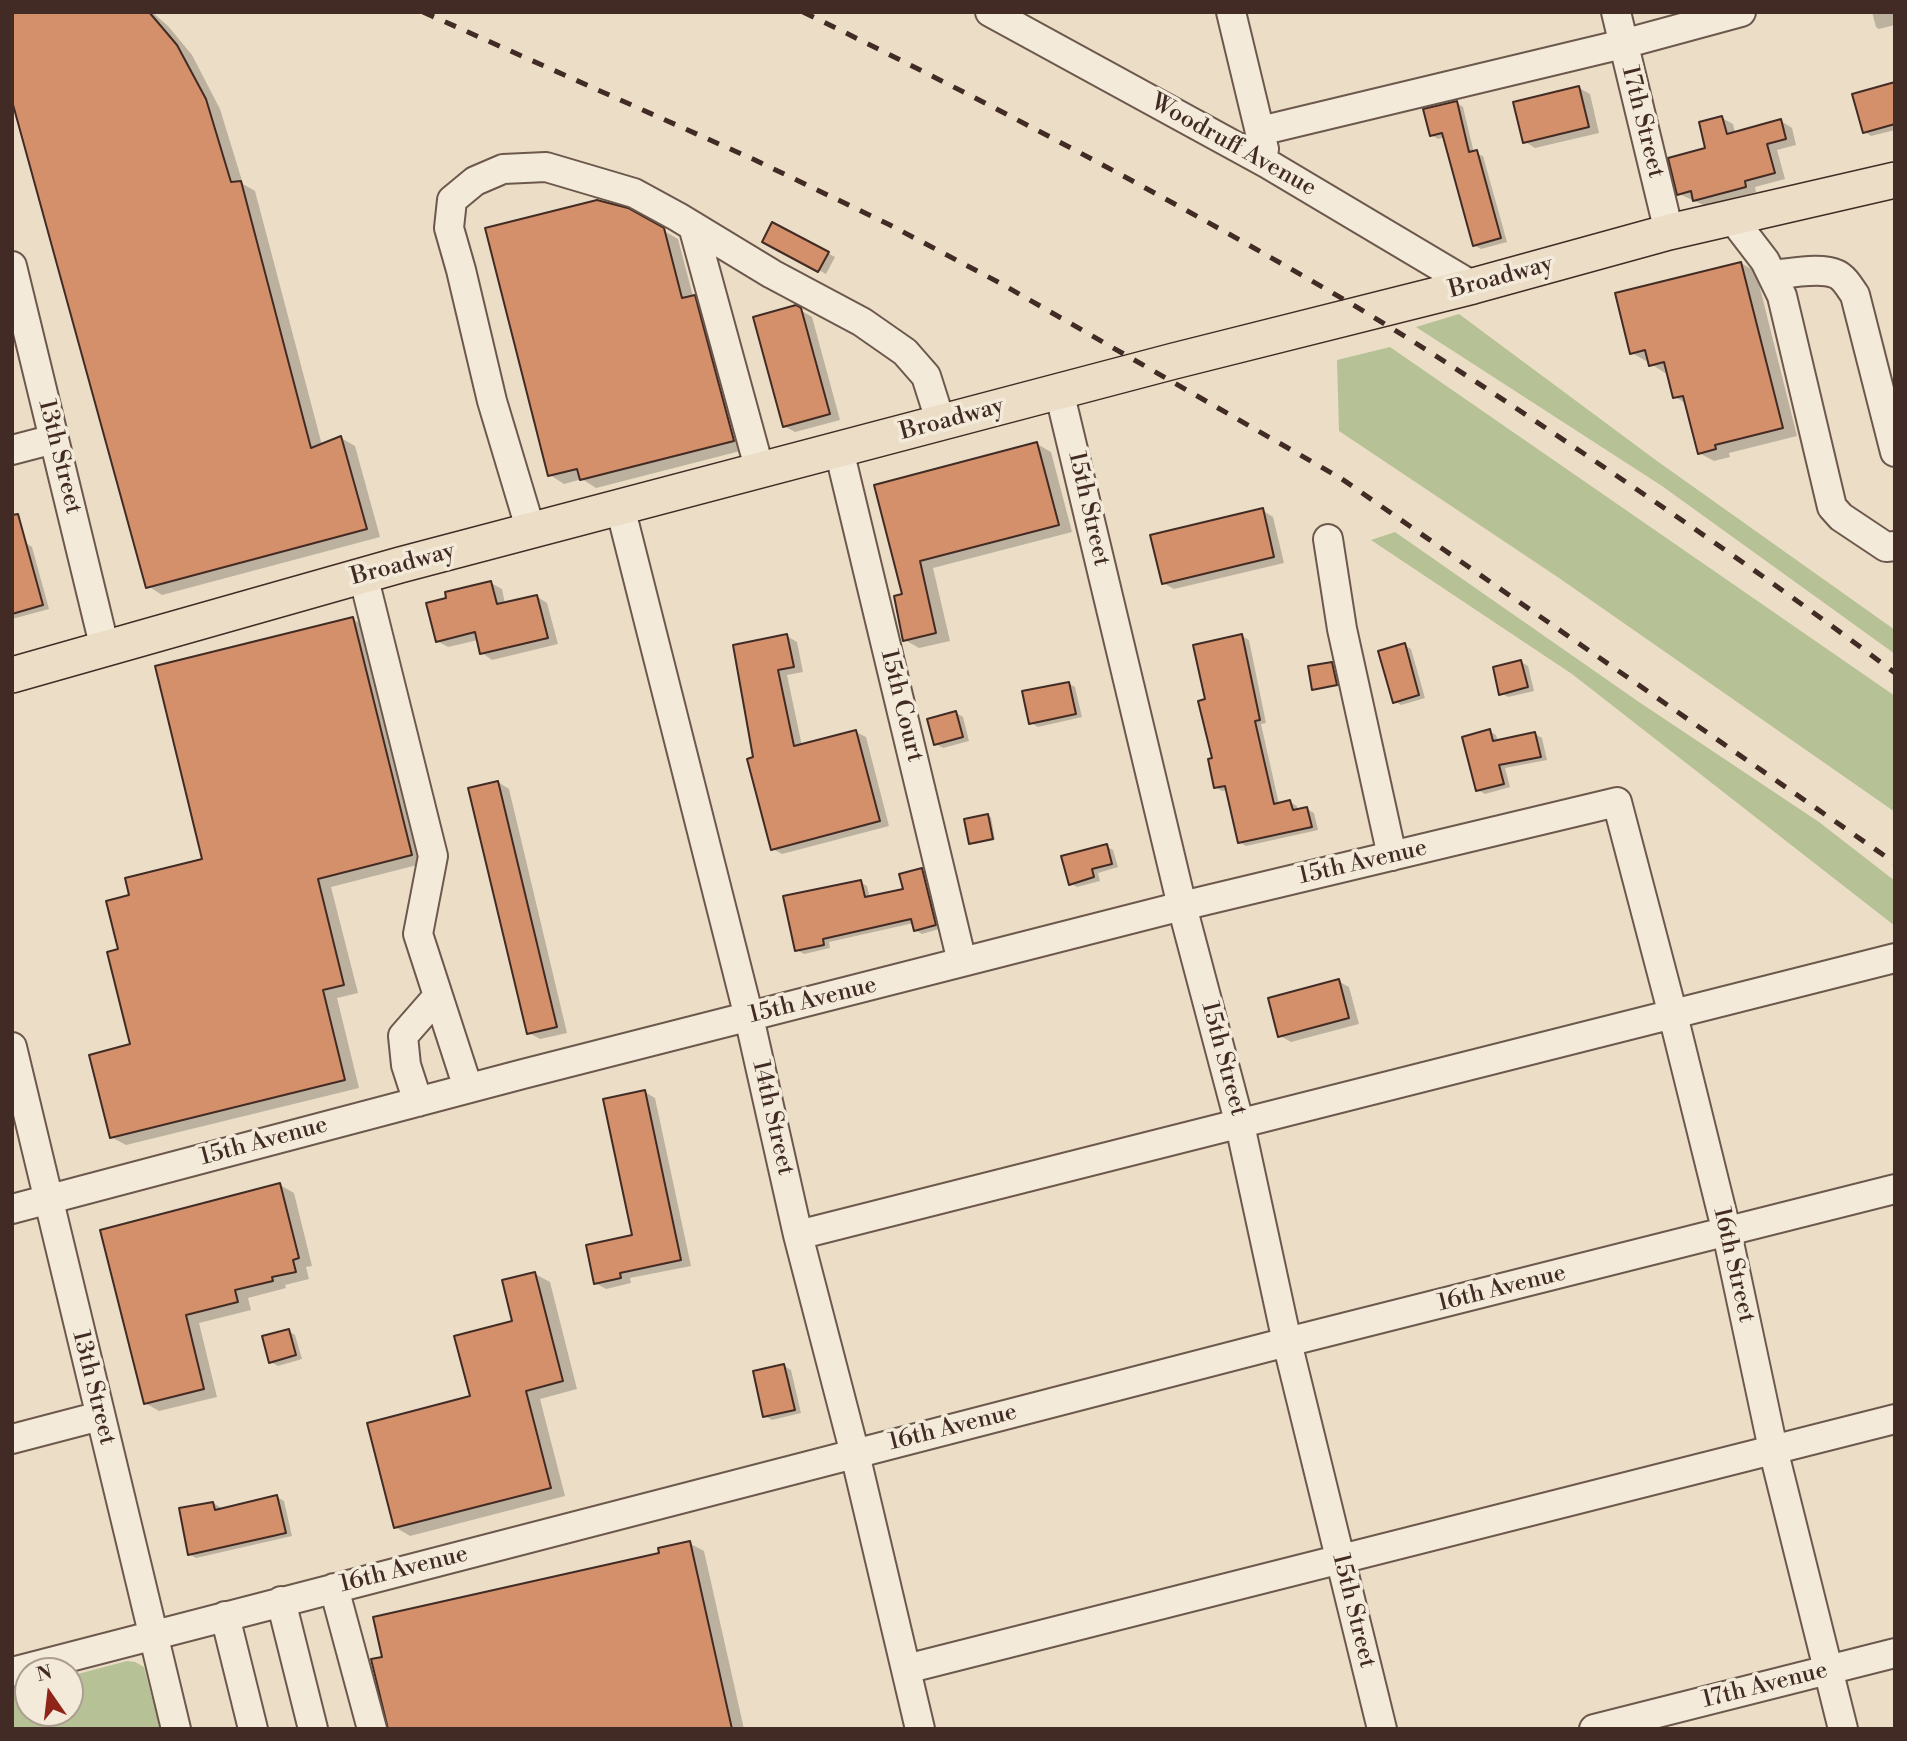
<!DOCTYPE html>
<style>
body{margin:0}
#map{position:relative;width:1907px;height:1741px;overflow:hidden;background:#ecdec6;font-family:"Libre Bodoni",serif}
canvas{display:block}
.frame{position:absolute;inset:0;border:14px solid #412b24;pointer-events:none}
.north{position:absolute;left:14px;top:1657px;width:70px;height:70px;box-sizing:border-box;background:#f3eada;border:2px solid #ac9e91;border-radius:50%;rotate:346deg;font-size:19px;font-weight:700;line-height:28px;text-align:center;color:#412b24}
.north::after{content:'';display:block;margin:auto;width:24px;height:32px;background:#8f2418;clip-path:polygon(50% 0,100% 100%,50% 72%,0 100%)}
</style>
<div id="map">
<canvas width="1907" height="1741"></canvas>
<div class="frame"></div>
<div class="north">N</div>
</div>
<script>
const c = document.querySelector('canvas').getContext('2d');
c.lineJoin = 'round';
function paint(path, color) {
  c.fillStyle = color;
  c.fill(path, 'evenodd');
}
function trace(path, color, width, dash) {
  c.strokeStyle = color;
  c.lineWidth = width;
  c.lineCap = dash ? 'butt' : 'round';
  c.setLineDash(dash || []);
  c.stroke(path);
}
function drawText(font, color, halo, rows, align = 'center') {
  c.font = font + ' "Libre Bodoni",serif';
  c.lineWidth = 7;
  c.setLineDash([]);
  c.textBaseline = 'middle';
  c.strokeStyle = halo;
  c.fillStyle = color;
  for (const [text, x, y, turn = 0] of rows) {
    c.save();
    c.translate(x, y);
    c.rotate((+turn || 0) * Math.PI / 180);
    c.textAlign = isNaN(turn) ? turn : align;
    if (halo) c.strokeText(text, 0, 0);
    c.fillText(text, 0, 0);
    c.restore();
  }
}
paint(new Path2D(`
 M 1459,314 L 1657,461 L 1895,630 L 1895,654 L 1662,486 L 1416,327 Z
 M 1390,347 L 1895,696 L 1895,812 L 1559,578 L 1339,431 L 1337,360 Z
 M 1395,532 L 1639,702 L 1819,822 L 1895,881 L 1895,926 L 1572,674 L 1371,540 Z
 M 127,1661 L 135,1662 L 144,1667 L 160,1729 L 12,1729 L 12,1691 L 28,1687 L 28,1713 L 70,1713 L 70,1676 Z`), '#b6c196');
paint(new Path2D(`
 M 12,12 L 152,12 L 168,26 L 192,55 L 220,109 L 243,184 L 255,191 L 322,445 L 341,438 L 355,446 L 380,537 L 162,595 L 148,586 Z
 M 1872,12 L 1895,12 L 1895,25 L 1879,29 L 1876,27 Z
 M 1895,84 L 1895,130 L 1871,136 L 1865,132 Z
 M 1579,88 L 1590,94 L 1599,133 L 1535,148 L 1524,141 Z
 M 1457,103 L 1463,107 L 1474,153 L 1483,156 L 1507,242 L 1481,249 L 1474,245 L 1445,137 L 1438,139 L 1431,135 Z
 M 1722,118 L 1733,124 L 1735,133 L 1781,121 L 1792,128 L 1796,145 L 1777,150 L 1785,179 L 1755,187 L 1756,192 L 1706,206 L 1679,194 L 1707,149 Z
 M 627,210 L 678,239 L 693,296 L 709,306 L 748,449 L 596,488 L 582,479 L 564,484 L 550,475 Z
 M 773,224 L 835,257 L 826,274 L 764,241 Z
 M 1741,263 L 1756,272 L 1797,436 L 1729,453 L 1730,457 L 1714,461 L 1699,453 L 1687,404 L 1675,397 L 1669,372 L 1665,373 L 1651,364 L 1650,360 L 1646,361 L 1632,353 Z
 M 795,307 L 812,317 L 840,420 L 795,432 L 784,426 Z
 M 1037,444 L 1051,452 L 1072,532 L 933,568 L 950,641 L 919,648 L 905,640 L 904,596 L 876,486 Z
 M 1262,510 L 1273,517 L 1284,563 L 1174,589 L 1163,583 Z
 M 26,543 L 32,547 L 49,609 L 12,619 L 12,546 Z
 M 491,583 L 502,589 L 505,604 L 536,596 L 547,603 L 558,644 L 492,660 L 482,653 L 478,640 L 448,647 L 437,641 L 448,599 Z
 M 353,619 L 367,628 L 425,863 L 331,887 L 358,993 L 337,998 L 359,1088 L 126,1145 L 111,1137 L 132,1046 L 120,951 L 131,897 L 204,860 Z
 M 787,636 L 797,642 L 803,672 L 787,675 L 802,746 L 856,732 L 866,737 L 889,826 L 782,854 L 773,849 L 735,647 Z
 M 1242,636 L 1249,640 L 1266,723 L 1261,724 L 1279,804 L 1290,802 L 1297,806 L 1298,811 L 1307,809 L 1314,813 L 1318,830 L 1246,846 L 1239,842 L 1228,790 L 1222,791 L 1215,787 L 1207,701 Z
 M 1404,645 L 1411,649 L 1425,698 L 1401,705 L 1394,701 Z
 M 1521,662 L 1528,666 L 1534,691 L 1508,697 L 1501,693 Z
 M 1332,664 L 1335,665 L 1339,686 L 1316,690 L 1313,689 Z
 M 1068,683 L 1075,687 L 1082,717 L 1038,727 L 1031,723 Z
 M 956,713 L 963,717 L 969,741 L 943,748 L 936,744 Z
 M 1489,731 L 1496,735 L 1498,742 L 1535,734 L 1542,738 L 1547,760 L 1505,768 L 1510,787 L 1485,794 L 1478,790 Z
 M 498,782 L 509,789 L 567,1033 L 540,1039 L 529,1033 Z
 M 988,816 L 991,817 L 995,840 L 974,844 L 971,843 Z
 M 1106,846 L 1113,850 L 1118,867 L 1098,873 L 1100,881 L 1077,887 L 1070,883 Z
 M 922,870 L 929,874 L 942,928 L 922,934 L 915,930 L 914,923 L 829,942 L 830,948 L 804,954 L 797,950 L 860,882 L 867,886 L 870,898 L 905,890 Z
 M 1338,981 L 1349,987 L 1359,1024 L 1291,1042 L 1280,1036 Z
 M 645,1092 L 655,1098 L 691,1266 L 630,1278 L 631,1283 L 606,1289 L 595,1283 L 634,1237 Z
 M 280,1185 L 294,1193 L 312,1266 L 306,1267 L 309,1279 L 285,1285 L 286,1288 L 248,1298 L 251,1310 L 199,1323 L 217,1397 L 159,1411 L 145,1403 L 102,1231 Z
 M 535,1274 L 550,1282 L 577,1389 L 540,1399 L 565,1496 L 410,1536 L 395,1527 L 514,1323 Z
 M 288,1331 L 295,1335 L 302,1359 L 278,1366 L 271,1362 Z
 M 784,1366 L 791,1370 L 801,1413 L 772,1420 L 765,1416 Z
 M 277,1497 L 284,1501 L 292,1536 L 196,1558 L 189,1554 L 213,1503 L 220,1507 L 221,1511 Z
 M 689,1543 L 704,1551 L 744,1729 L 390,1729 L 661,1554 Z`), '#0003');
const building = new Path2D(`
 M 12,12 L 149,12 L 177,45 L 206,99 L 231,182 L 241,181 L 311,448 L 341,436 L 367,529 L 146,588 L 12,101 Z
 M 1895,82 L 1895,124 L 1863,133 L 1852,94 Z
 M 1579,86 L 1589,127 L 1523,143 L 1513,102 Z
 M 1457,101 L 1469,152 L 1477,150 L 1501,238 L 1473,246 L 1442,133 L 1430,136 L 1423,109 Z
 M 1722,116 L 1727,134 L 1781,119 L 1786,139 L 1767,144 L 1775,173 L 1745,181 L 1746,187 L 1693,201 L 1691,191 L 1677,195 L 1668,158 L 1705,148 L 1699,122 Z
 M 597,200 L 628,208 L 664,228 L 682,298 L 695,295 L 734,441 L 580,480 L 577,469 L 548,476 L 485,228 Z
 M 772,222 L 829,252 L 818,272 L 762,242 Z
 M 1741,262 L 1783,428 L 1715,445 L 1716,449 L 1698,454 L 1683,396 L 1673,398 L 1664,362 L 1649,366 L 1645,350 L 1630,354 L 1615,293 Z
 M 796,305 L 801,308 L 830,414 L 783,427 L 753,317 Z
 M 1037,442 L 1059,525 L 920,561 L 936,633 L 903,641 L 894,596 L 902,594 L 874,485 Z
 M 1263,508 L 1274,557 L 1162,584 L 1150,535 Z
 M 18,514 L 43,605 L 12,614 L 12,515 Z
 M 491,581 L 497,604 L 537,595 L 548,638 L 480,654 L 475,632 L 436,642 L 426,603 L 446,598 L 445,592 Z
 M 353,617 L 412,855 L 318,879 L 344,985 L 323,990 L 345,1080 L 110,1138 L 89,1055 L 130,1044 L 107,952 L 118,949 L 106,901 L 129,895 L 125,878 L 202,859 L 155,666 Z
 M 787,634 L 794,667 L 778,670 L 794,746 L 856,730 L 880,821 L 771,850 L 747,759 L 753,757 L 733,645 Z
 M 1242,634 L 1260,720 L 1255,721 L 1274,804 L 1290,800 L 1293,810 L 1307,807 L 1312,827 L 1238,843 L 1225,786 L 1214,788 L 1208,759 L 1212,758 L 1198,701 L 1205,699 L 1193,645 Z
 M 1405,643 L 1419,695 L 1393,703 L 1378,651 Z
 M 1521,660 L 1528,687 L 1499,695 L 1493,667 Z
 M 1332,662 L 1337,685 L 1312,690 L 1308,666 Z
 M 1069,682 L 1076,714 L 1029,724 L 1022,691 Z
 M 956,711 L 963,737 L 934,745 L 927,719 Z
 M 1490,729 L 1493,741 L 1535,732 L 1541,757 L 1499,765 L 1504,784 L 1476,791 L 1462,737 Z
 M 498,781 L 557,1027 L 527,1034 L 468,788 Z
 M 988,814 L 993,839 L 969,844 L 964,819 Z
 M 1107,844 L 1112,864 L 1092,869 L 1094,877 L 1069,885 L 1061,856 Z
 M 922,868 L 936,925 L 914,931 L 911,919 L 823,939 L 824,945 L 795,951 L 783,896 L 861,880 L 865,897 L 903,889 L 899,874 Z
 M 1339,979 L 1349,1018 L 1278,1037 L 1268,998 Z
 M 645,1090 L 681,1260 L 620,1273 L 621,1278 L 594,1284 L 586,1245 L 632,1235 L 603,1099 Z
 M 280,1183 L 299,1258 L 293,1260 L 296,1272 L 272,1277 L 273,1281 L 235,1290 L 238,1302 L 186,1315 L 204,1389 L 144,1404 L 100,1230 Z
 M 535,1272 L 563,1381 L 526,1391 L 551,1488 L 394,1528 L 367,1423 L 470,1396 L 454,1336 L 512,1321 L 502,1280 Z
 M 289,1329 L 296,1355 L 269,1363 L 262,1336 Z
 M 784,1364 L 795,1410 L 763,1417 L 753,1371 Z
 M 277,1495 L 286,1533 L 188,1555 L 179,1508 L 213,1502 L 215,1510 Z
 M 690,1541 L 732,1729 L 388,1729 L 371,1659 L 382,1657 L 373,1617 L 659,1553 L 658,1548 Z`);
paint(building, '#d4906b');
trace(building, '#412b24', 2);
const minor = new Path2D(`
 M 990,12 L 1268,164 L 1473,286
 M 1231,12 L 1264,149
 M 1616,12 L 1669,232
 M 1260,131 L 1623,44 L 1741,12
 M 1732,218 L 1765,261 L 1782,296 L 1832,507 L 1841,517 L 1886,547 L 1895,546
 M 693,226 L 760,471
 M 12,266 L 105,649
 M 1773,275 C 1788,273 1822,267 1836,274 C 1844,277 1850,288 1855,295 L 1895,452
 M 1059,391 L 1182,906 L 1240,1125 L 1287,1342 L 1382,1729
 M 12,450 L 54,439
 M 839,450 L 962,962
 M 620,507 L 749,1017 L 798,1235 L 855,1454 L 920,1729
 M 531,531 L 492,401 L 461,270 L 449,228 L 452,200 L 475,181 L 503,169 L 546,167 L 634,193 L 678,217 L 772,274 L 862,322 L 905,352 L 926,376 L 941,423
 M 1328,539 L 1342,629 L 1392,856
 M 363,575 L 433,856 L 418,934 L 468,1088
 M 12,1047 L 176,1729
 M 418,1102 L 406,1065 L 403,1036 L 438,996
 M 12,1209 L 523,1074 L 1182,906 L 1617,802 L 1673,1015 L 1727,1233 L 1773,1449 L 1843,1729
 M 798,1235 L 1895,958
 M 12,1439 L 100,1416
 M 334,1588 L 372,1729
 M 281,1601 L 313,1729
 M 225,1616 L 253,1729
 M 906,1669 L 1895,1419
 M 12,1672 L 1287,1342 L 1895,1189
 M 1594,1729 L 1895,1653`);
const major = new Path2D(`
 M 12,675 L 400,565 L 1174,361 L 1473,286 L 1669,232 L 1895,180`);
trace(minor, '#6c584c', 32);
trace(major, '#412b24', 38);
trace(minor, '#f3eada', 28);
trace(major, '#ecdec6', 35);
trace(new Path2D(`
 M 423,12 L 755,160 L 888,224 L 1000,283 L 1342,479 L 1895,863
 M 803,12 C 982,99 1158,192 1331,292 C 1416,341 1498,396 1580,451 C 1687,523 1792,595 1895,673`), '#412b24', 5, [12, 12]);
drawText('24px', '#412b24', '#f3eada', [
 ["17th Street",1642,122,76],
 ["Woodruff Avenue",1233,146,29],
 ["Broadway",1501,278,-15],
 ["Broadway",952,420,-15],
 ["13th Street",59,457,76],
 ["15th Street",1088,509,77],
 ["Broadway",403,565,-15],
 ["15th Court",901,706,76],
 ["15th Avenue",1363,863,-13],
 ["15th Avenue",813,1001,-14],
 ["15th Street",1223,1059,75],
 ["14th Street",772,1118,77],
 ["15th Avenue",264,1142,-15],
 ["16th Street",1733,1265,77],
 ["16th Avenue",1502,1289,-14],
 ["13th Street",93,1388,76],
 ["16th Avenue",953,1428,-14],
 ["16th Avenue",404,1570,-14],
 ["15th Street",1353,1611,76],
 ["17th Avenue",1765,1686,-14]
]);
</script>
